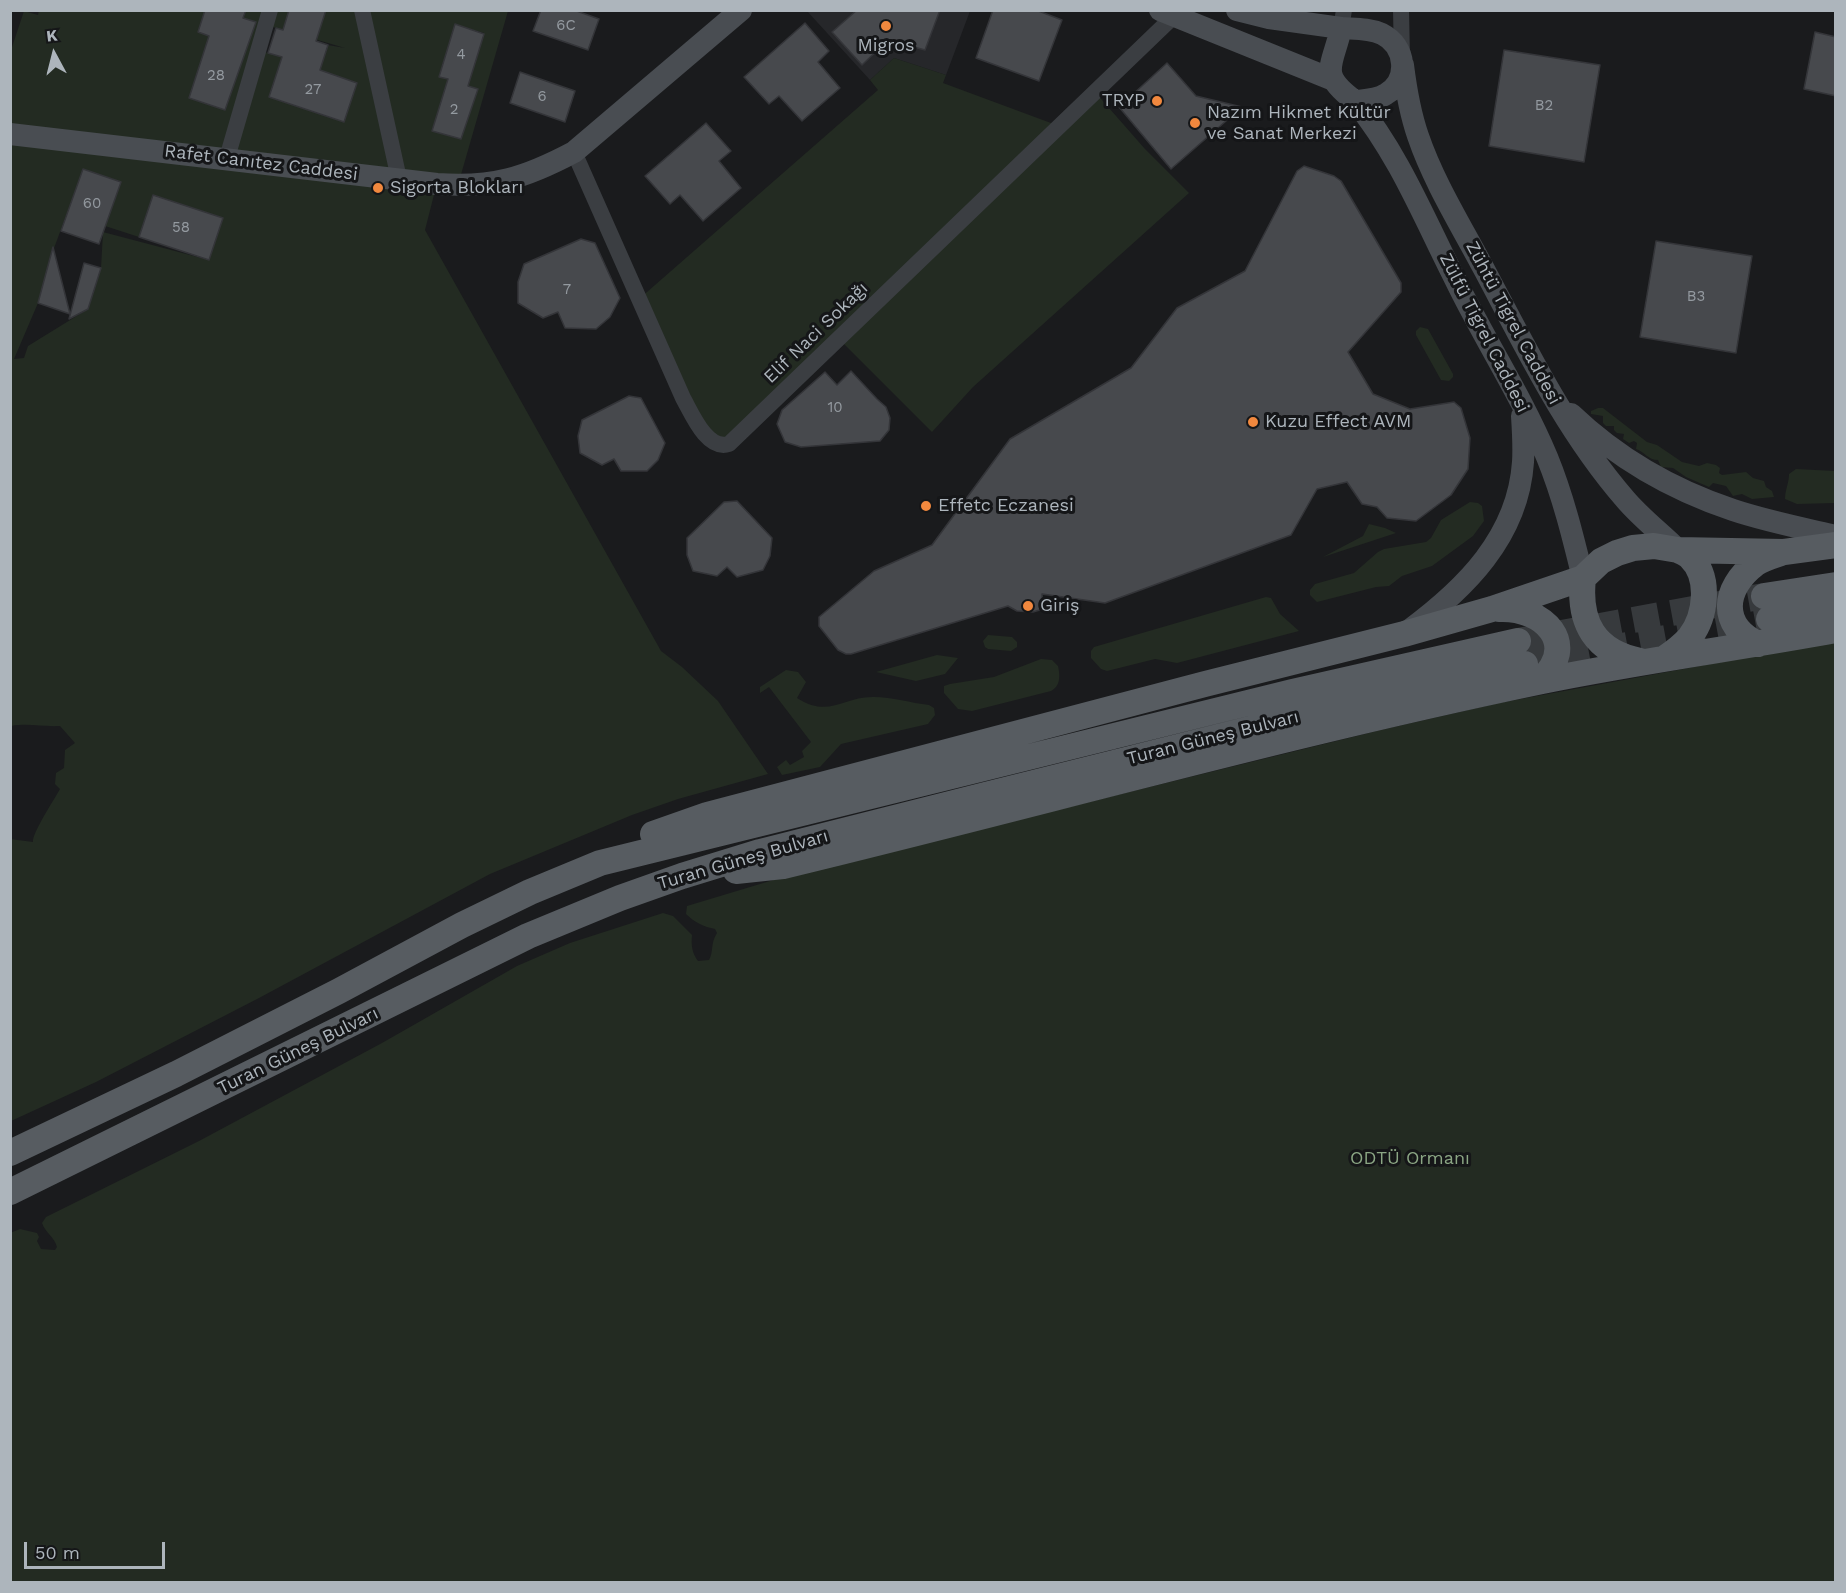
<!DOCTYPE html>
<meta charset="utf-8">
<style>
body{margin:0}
#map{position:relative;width:1846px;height:1593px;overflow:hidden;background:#1a1b1d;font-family:"Work Sans",sans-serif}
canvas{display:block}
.frame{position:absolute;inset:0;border:12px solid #adb5bc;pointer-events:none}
.north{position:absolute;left:24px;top:24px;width:60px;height:60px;-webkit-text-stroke:4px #151618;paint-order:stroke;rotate:353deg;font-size:16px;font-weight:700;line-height:24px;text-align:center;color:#adb5bc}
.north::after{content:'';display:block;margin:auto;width:21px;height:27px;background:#adb5bc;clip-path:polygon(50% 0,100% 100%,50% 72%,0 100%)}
.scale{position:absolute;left:24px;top:1542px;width:141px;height:27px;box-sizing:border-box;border:3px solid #adb5bc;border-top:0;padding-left:8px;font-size:18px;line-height:21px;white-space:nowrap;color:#adb5bc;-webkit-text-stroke:4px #151618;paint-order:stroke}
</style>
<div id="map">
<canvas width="1846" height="1593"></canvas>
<div class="frame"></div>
<div class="north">K</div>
<div class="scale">50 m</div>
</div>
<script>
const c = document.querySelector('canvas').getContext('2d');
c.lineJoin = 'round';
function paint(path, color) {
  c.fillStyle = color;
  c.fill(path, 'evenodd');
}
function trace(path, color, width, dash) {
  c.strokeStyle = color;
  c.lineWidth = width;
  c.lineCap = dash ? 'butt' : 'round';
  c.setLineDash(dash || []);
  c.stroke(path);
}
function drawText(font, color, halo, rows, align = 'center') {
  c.font = font + ' "Work Sans",sans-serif';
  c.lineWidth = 6;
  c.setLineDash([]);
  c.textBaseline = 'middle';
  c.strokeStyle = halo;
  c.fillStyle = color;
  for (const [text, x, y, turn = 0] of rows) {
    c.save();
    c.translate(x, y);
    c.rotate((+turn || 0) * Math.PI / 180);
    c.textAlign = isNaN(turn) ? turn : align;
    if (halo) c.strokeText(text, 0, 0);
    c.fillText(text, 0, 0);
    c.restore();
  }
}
paint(new Path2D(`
 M 807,11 L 970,11 L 946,75 L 894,58 L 870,80 Z`), '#26272a');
paint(new Path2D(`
 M 39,10 L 205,11 L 198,32 L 210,36 L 233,51 L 246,11 L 508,11 L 458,185 L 437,183 L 425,230 L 661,651 L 682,667 L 718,701 L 768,774 L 678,799 L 632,815 L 490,874 L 259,998 L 96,1082 L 11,1121 L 10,839 L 33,842 C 32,833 54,800 60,789 L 55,784 L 56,773 L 64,768 L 65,750 L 75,743 L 60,726 C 42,727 29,723 11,726 L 10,53 L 24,11 L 38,15 ZM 266,25 L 345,48 L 328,45 L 320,70 L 357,83 L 344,122 L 269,97 L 282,57 L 258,50 ZM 455,25 L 484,33 L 468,86 L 477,89 L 460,139 L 432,131 L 448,79 L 439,76 ZM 83,170 L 105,226 L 139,237 L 153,195 L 223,218 L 209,260 L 103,232 L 101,268 L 88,309 L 28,346 L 24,358 L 14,359 L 38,303 L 50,259 Z
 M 894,58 L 946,75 L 943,83 L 1059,126 L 1095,92 L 1145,149 L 1189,193 L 973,387 L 932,432 L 838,338 L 729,444 L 709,438 L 639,299 L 878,90 L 870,80 Z
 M 1420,327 L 1428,329 L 1453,374 L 1453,377 L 1449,381 L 1441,380 L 1416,335 L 1416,331 Z
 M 1598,408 L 1603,408 L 1647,442 L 1657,445 L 1682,462 L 1699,466 L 1707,463 L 1716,465 L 1720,468 L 1719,473 L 1722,475 L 1746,472 L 1753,478 L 1764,481 L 1766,487 L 1772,491 L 1774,497 L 1752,499 L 1742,494 L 1733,496 L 1726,486 L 1713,483 L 1709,487 L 1686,477 L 1673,468 L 1661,467 L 1658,460 C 1648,460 1645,452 1636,449 L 1637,443 L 1634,441 L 1629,443 L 1623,439 L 1624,434 L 1617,433 L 1614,430 L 1614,426 L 1606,426 L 1603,423 L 1603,416 L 1591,414 L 1591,411 Z
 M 1796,469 L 1835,471 L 1835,503 L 1797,504 L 1785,499 C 1785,490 1789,483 1789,474 Z
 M 1470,502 L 1478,503 L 1482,506 L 1484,521 L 1473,536 L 1432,566 L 1402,576 L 1389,586 L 1376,587 L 1317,602 L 1310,595 L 1310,590 L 1315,584 L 1354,573 L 1378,552 L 1384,549 L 1426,542 L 1431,538 L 1441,520 Z
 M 1369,524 L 1385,528 L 1396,533 L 1323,557 L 1363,536 Z
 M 1266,597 L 1271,598 L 1280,614 L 1299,631 L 1177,663 L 1155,659 L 1107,671 L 1101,669 L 1091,658 L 1091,651 L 1094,647 Z
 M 988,635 L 1012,637 L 1017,642 L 1017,647 L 1011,651 L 988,649 L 985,647 L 983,641 Z
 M 1835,641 L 1835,1582 L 11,1582 L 10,1233 L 20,1229 L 37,1233 L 39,1237 L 37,1241 L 41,1249 L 55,1250 L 57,1247 C 54,1236 46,1234 42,1223 L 46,1217 L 199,1141 L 382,1043 L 517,966 L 570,943 L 663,913 L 673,916 L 692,935 C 691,945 692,953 698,961 L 709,960 C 714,951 710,944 717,933 L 715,929 C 704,927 694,922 686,914 L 687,906 L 780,878 L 1381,730 L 1499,703 Z
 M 937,655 L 958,658 L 945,674 L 916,681 L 876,672 Z
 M 1041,659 L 1052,660 L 1058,666 C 1060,675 1061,686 1051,691 L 972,711 L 958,709 L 944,693 L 944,686 L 950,684 L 994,677 Z
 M 786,670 L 798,672 L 806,682 L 797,698 C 830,719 843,696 874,697 C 892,697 911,703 929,705 L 934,708 L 935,715 L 928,724 L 841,744 L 820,767 L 782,775 L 777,767 L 786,760 L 790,765 L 804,757 L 802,751 L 811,742 L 769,687 L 760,693 L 760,687 Z`), '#232b22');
const building = new Path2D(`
 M 205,10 L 246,10 L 243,18 L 256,22 L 225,110 L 189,98 L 209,36 L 198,32 Z
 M 289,10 L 326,10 L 316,41 L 328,45 L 320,70 L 357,83 L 344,122 L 269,97 L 282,57 L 268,53 L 276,28 L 283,30 Z
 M 541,10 L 574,10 L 599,19 L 588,50 L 533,31 Z
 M 857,10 L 940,10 L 925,50 L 888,40 L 862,65 L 832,32 Z
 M 993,10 L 1036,10 L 1062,20 L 1039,81 L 976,58 Z
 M 805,23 L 829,51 L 818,62 L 840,88 L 802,121 L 779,96 L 769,104 L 744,77 Z
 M 455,24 L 484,34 L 468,86 L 478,89 L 461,139 L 432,131 L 448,79 L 439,77 Z
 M 1815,32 L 1836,37 L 1836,96 L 1804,89 Z
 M 1504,50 L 1600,65 L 1584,162 L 1489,146 Z
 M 1167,63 L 1196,96 L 1242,107 L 1171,169 L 1119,107 Z
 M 520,72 L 575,91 L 565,122 L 510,103 Z
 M 706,123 L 731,151 L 719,161 L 741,188 L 703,221 L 680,195 L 670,204 L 645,176 Z
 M 1304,166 L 1334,176 L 1341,181 L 1401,283 L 1401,292 L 1348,352 L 1373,394 L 1410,409 L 1454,402 L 1461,408 L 1470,438 L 1468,469 L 1451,495 L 1416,521 L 1387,518 L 1377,507 L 1362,504 L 1347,482 L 1317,489 L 1291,535 L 1105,603 L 1042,594 L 1043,609 L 1033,612 L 1017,611 L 1008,606 L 851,654 L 846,654 L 838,650 L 819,626 L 819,617 L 874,571 L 932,545 L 1010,439 L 1131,368 L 1177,308 L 1245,271 L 1297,171 Z
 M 83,169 L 121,182 L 99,244 L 61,231 Z
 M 153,195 L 223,218 L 209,260 L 139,237 Z
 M 581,239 L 595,243 L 620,298 L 610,317 L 596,329 L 565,328 L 558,312 L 543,318 L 518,303 L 518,282 L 524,264 Z
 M 1656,241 L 1752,256 L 1736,353 L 1640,337 Z
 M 53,247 L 70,314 L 38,303 Z
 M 84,263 L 101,268 L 88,309 L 69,319 Z
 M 851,371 L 877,399 L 886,407 L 890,418 L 889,430 L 880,441 L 801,447 L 785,442 L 777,424 L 782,410 L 825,372 L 837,385 Z
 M 629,396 L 641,398 L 665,443 L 658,460 L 647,471 L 621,471 L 614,459 L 602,465 L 580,453 L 578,436 L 582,420 Z
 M 737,501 L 772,538 L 770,556 L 763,570 L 737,577 L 727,567 L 717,576 L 693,571 L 687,555 L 687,538 L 724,502 Z`);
paint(building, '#47494d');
trace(building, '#343539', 1.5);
trace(new Path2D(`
 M 1518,641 L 1764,596
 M 1525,664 L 1769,619`), '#373a3d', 26, [26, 13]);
trace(new Path2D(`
 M 362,10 L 399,179
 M 1401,10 L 1402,58
 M 1341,28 L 1344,10
 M 574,152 L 683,398 C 692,414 707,451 729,444 L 1174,16
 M 227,158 L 270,10`), '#3b3e42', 16);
trace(new Path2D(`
 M 1160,10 L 1331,79
 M 1237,10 L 1269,18 L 1341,28
 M 1341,28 C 1354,29 1369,28 1382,34 C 1406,46 1410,80 1386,94 C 1377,100 1366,100 1355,101 C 1317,73 1333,66 1341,28 Z
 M 1403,65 C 1406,89 1410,113 1418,136 C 1434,183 1462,227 1485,271 C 1527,350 1566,431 1625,499 C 1641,518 1661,533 1678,550
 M 1355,101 C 1399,155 1424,218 1455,279 C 1484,339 1521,395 1547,457 C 1563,496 1573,537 1583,578
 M 10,134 L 437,184 C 493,188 525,178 574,152 L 741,10
 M 1571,414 C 1617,458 1673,490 1733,510 C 1766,521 1801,528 1836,536
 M 1408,631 C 1465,589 1518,537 1523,462 C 1524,446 1523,431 1522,416`), '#494d52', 22);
trace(new Path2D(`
 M 1583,578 C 1578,623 1595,652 1640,661
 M 1764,596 L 1836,585
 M 1499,609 C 1544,607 1580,644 1540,681
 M 1769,619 L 1836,608
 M 1758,644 C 1719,626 1723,588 1755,564 C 1762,559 1772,556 1781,553
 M 1665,658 C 1674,652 1683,645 1690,637 C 1706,616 1711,577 1690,557 C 1687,554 1682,552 1678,550
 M 653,834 L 707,815 L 1205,684 L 1404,634 L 1492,609 L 1583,578 L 1601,561 L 1617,553 L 1633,548 L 1654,546 L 1678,550 L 1784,552 L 1836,545
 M 736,871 L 783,866 C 1036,805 1287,734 1542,681 C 1639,661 1738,648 1836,630
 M 10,1153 L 176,1074 L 339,991 L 462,925 L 530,892 L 600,863 L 1292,692 L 1518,641
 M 10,1192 L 528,936 L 620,898 L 682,876 L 760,852 L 985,795 L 1298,717 L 1525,664`), '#575c61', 26);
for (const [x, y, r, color] of [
 [886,26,6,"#f1883e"],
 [1157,101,6,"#f1883e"],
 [1195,123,6,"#f1883e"],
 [378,188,6,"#f1883e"],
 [1253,422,6,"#f1883e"],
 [926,506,6,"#f1883e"],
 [1028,606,6,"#f1883e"]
]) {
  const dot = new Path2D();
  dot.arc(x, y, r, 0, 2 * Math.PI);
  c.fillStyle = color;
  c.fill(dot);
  trace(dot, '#151618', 2);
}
drawText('15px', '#949aa0', null, [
 ["6C",566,26],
 ["4",461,55],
 ["28",216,76],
 ["27",313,90],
 ["6",542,97],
 ["B2",1544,106],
 ["2",454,110],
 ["60",92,204],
 ["58",181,228],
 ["7",567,290],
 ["B3",1696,297],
 ["10",835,408]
]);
drawText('18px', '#adb5bc', '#151618', [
 ["Migros",886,46,"center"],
 ["TRYP",1145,101,"right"],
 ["Nazım Hikmet Kültür",1207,113],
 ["ve Sanat Merkezi",1207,134],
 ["Sigorta Blokları",390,188],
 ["Kuzu Effect AVM",1265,422],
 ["Effetc Eczanesi",938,506],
 ["Giriş",1040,606]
], 'left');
drawText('18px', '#adb5bc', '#151618', [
 ["Rafet Canıtez Caddesi",261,163,7],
 ["Zühtü Tigrel Caddesi",1513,323,62],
 ["Elif Naci Sokağı",816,333,-44],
 ["Zülfü Tigrel Caddesi",1484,333,63],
 ["Turan Güneş Bulvarı",1213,738,-14],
 ["Turan Güneş Bulvarı",743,860,-16],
 ["Turan Güneş Bulvarı",298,1051,-26]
]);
drawText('18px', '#8ba684', '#151618', [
 ["ODTÜ Ormanı",1410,1159]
]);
</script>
